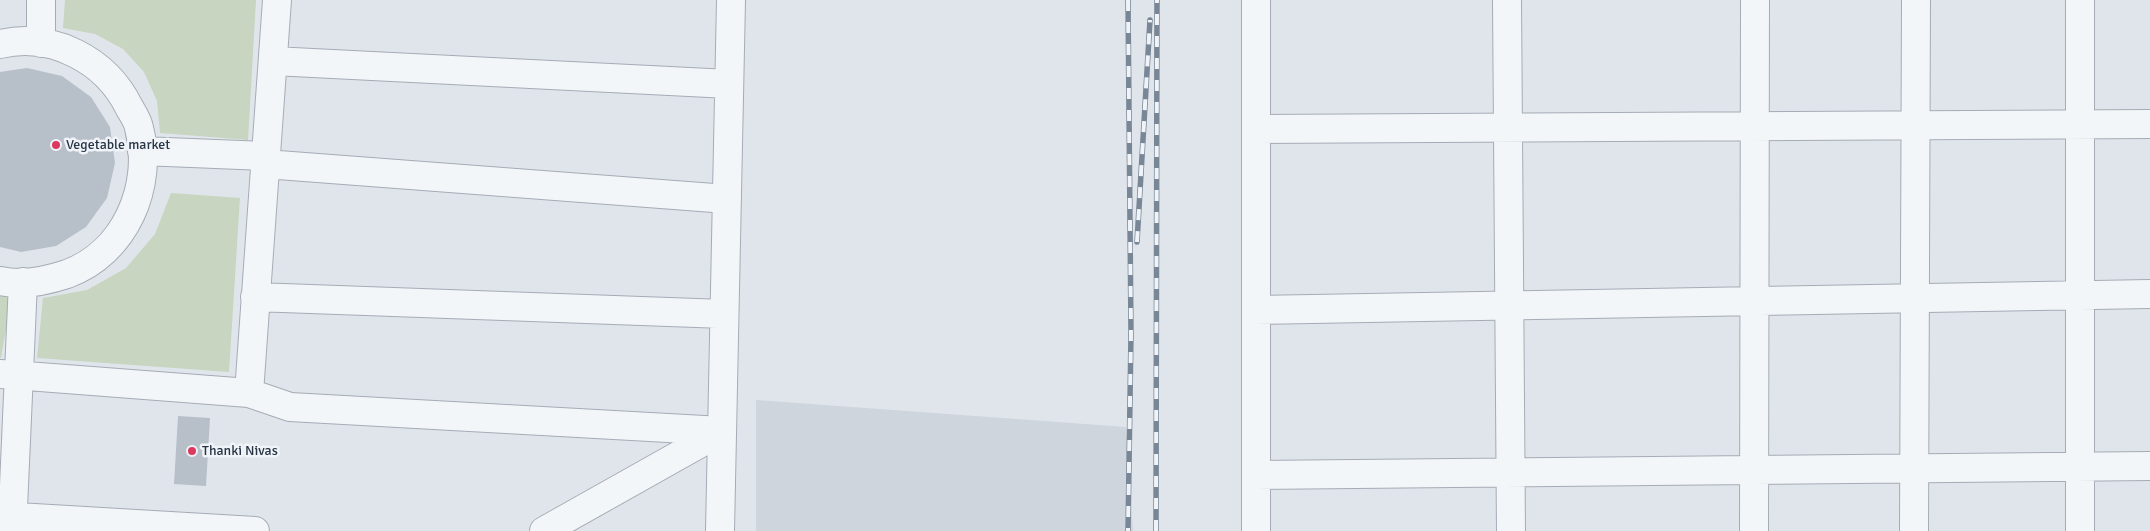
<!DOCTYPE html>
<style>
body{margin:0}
canvas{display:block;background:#e0e5eb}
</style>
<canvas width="2150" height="531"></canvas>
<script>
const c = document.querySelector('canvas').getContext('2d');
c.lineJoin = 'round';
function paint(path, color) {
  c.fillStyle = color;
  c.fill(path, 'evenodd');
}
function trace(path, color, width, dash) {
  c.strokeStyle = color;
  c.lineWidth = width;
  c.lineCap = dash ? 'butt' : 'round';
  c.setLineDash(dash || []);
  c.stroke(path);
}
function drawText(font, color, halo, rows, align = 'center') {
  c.font = font + ' Signika,sans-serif';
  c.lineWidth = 5;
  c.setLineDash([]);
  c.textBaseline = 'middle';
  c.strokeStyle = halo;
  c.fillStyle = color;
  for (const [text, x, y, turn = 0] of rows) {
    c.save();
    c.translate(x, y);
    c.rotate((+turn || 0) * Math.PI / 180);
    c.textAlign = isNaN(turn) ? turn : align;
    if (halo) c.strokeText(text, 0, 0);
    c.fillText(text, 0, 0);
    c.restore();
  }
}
paint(new Path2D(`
 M 756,400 L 1126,427 L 1133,531 L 756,531 Z`), '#ced5dd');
paint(new Path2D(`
 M 65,0 L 256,0 L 248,140 L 160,133 L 157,101 L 144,72 L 123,49 L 95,34 L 63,28 Z
 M 171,193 L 240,198 L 229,372 L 37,358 L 43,298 L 87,290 L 126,268 L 155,234 Z
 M 0,293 L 12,295 L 1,358 L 0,357 Z`), '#c8d5c0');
paint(new Path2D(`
 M 27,68 L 62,76 L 91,97 L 110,127 L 115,163 L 107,198 L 86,227 L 56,246 L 21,252 L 0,247 L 0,72 Z
 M 178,416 L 210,418 L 206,486 L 174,484 Z`), '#b7bfc9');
const minor = new Path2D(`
 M 1256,0 L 1256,531
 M 1507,0 L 1511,531
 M 41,43 L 41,0
 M 0,44 C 52,32 106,60 129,107 C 133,114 138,121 139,128 C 154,186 125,253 67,274 C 46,281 22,286 0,281
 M 273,61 L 729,84
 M 1256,129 L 2150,124
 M 142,151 L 265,156
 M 265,164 L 727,199
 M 255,297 L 724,314
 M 1256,310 L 2150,294
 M 0,374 L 249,393 L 277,0
 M 249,393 L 290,407 L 722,431
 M 1256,475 L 2150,466
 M 0,516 L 255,531
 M 12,531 L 23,282
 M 544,531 L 722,431
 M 720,531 L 731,0
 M 1754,531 L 1755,0
 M 1914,531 L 1916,0
 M 2080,531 L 2080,0`);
trace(minor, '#a5acb6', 30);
trace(minor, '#f3f6f8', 28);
const rail = new Path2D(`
 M 1128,0 L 1131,334 L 1128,531
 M 1137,242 L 1150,20
 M 1156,531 L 1157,0`);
trace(rail, '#788696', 5.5);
trace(rail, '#f0f4f8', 4, [11]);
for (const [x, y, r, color] of [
 [56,145,5,"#dc3960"],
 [192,451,5,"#dc3960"]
]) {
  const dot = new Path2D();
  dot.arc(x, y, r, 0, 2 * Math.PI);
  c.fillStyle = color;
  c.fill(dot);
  trace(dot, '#f0f4f8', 2);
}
drawText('14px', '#273444', '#f0f4f8', [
 ["Vegetable market",66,145],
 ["Thanki Nivas",202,451]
], 'left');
</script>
